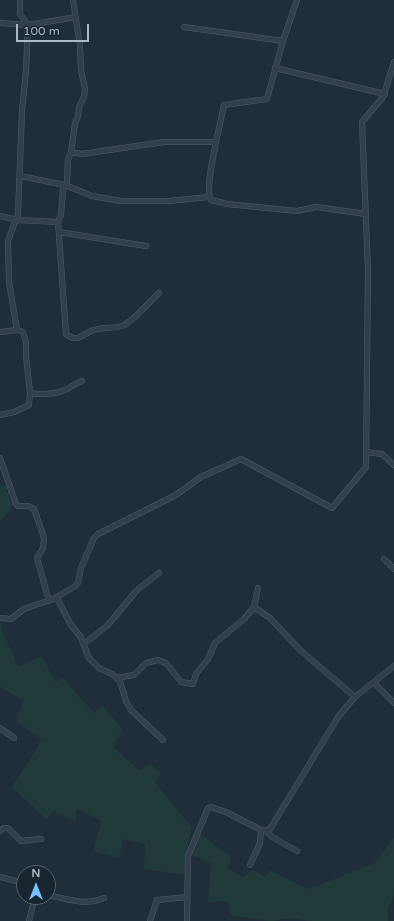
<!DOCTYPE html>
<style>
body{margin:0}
#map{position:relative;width:394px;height:921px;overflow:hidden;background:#1f2e39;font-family:"Varela Round",sans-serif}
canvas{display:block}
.north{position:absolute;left:16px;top:865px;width:40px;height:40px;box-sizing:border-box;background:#18242e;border:1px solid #54606b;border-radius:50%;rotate:0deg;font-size:11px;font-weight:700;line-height:16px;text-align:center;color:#adbac6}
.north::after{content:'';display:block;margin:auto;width:14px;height:18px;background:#79bfff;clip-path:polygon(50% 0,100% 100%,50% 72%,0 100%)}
.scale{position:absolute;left:16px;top:24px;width:73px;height:18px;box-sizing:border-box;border:2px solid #adbac6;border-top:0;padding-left:5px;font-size:12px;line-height:14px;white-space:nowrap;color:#adbac6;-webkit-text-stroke:3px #18242e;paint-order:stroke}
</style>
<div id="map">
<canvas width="394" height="921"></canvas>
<div class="north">N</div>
<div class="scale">100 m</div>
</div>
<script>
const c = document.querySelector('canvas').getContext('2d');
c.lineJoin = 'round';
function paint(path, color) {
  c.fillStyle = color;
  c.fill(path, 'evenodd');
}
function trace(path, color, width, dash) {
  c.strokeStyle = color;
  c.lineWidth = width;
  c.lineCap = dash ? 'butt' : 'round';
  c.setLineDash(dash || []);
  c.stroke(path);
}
paint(new Path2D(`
 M 5,484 L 12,506 L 8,514 L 0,521 L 0,486 Z
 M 0,624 L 18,667 L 41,656 L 56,682 L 62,677 L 94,713 L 102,705 L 123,730 L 112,746 L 140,771 L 150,763 L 161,773 L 155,782 L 192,828 L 186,853 L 185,875 L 144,869 L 145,844 L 123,839 L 119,858 L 93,851 L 101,821 L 77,809 L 75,821 L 53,811 L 47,820 L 12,787 L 42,740 L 16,721 L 24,701 L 0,687 Z
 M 198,832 L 231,857 L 228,868 L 243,877 L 253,870 L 265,877 L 270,870 L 309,889 L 375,863 L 394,837 L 394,895 L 388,908 L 388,921 L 309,921 L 292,918 L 271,921 L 233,916 L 230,914 L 228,901 L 208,902 L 211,863 L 192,855 Z`), '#213b3a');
const minor = new Path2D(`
 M 73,0 L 80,46 L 81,71 L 85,88 L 84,97 L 79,107 L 78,117 L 75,123 L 71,152 L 68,160 L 67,182 L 63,189 L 61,215 L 58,222 L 66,334 C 77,344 83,333 94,330 C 103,327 112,329 122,326 C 132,323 150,301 159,293
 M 0,23 L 28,25 L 76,17
 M 184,27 L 283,41
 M 275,68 L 385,94
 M 216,142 C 214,153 205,190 211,200 L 227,204 L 297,211 L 316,207 L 366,214
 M 71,152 L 82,154 L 164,142 L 216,142 L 224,105 L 267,99 L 283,41 L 297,0
 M 20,176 L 65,185 L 92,196 L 121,201 L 169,201 L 209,197
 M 0,216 L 17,220 L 58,222
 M 59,232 L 146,246
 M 17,330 L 9,282 L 8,241 L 18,214 L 22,111 L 26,71 L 28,25 L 20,14 L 20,0
 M 0,332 L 17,330 L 23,332 L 26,342 L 26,356 L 30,393 C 40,395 56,394 65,390 C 72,387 75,383 82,381
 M 0,415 L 14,412 L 29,405 L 30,393
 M 366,452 L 382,454 L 394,465
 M 0,458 L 16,504 L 18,506 L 28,506 L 34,509 L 44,538 L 43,548 L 37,558 L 49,601
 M 384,559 L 394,569
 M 57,598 L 71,625 L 80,636 L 89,658 L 99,668 L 112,674 L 120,681 L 126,701 L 131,710 L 163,740
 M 254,607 L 270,618 L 300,650 L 355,697
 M 0,618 L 11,619 L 24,609 L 53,599 L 74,587 L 78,583 L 81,568 L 94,538 L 98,534 L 176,495 L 201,477 L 241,459 L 332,508 L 366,467 L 368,270 L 362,122 L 383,97 L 394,62
 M 84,644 L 108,625 L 137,590 L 159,573
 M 117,678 L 134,675 L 146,663 L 158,660 L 166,663 L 181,682 L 193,684 L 196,674 L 208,659 L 215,643 L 244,619 L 254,607 L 258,588
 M 374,683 L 394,703
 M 0,728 L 14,738
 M 0,831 L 4,828 L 8,828 L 21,841 L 41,839
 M 266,831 L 272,837 L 297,851
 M 250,865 L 260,843 L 261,830
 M 0,877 L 24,883
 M 48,895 C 66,899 86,906 104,898
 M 29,921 L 35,897
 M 150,921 L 157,900 L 187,897
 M 187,921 L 188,856 L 208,808 L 211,807 L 226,812 L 261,830 L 266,831 L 270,829 L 338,717 L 355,697 L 394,666`);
trace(minor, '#505d67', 6);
trace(minor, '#333f4a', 5);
</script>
